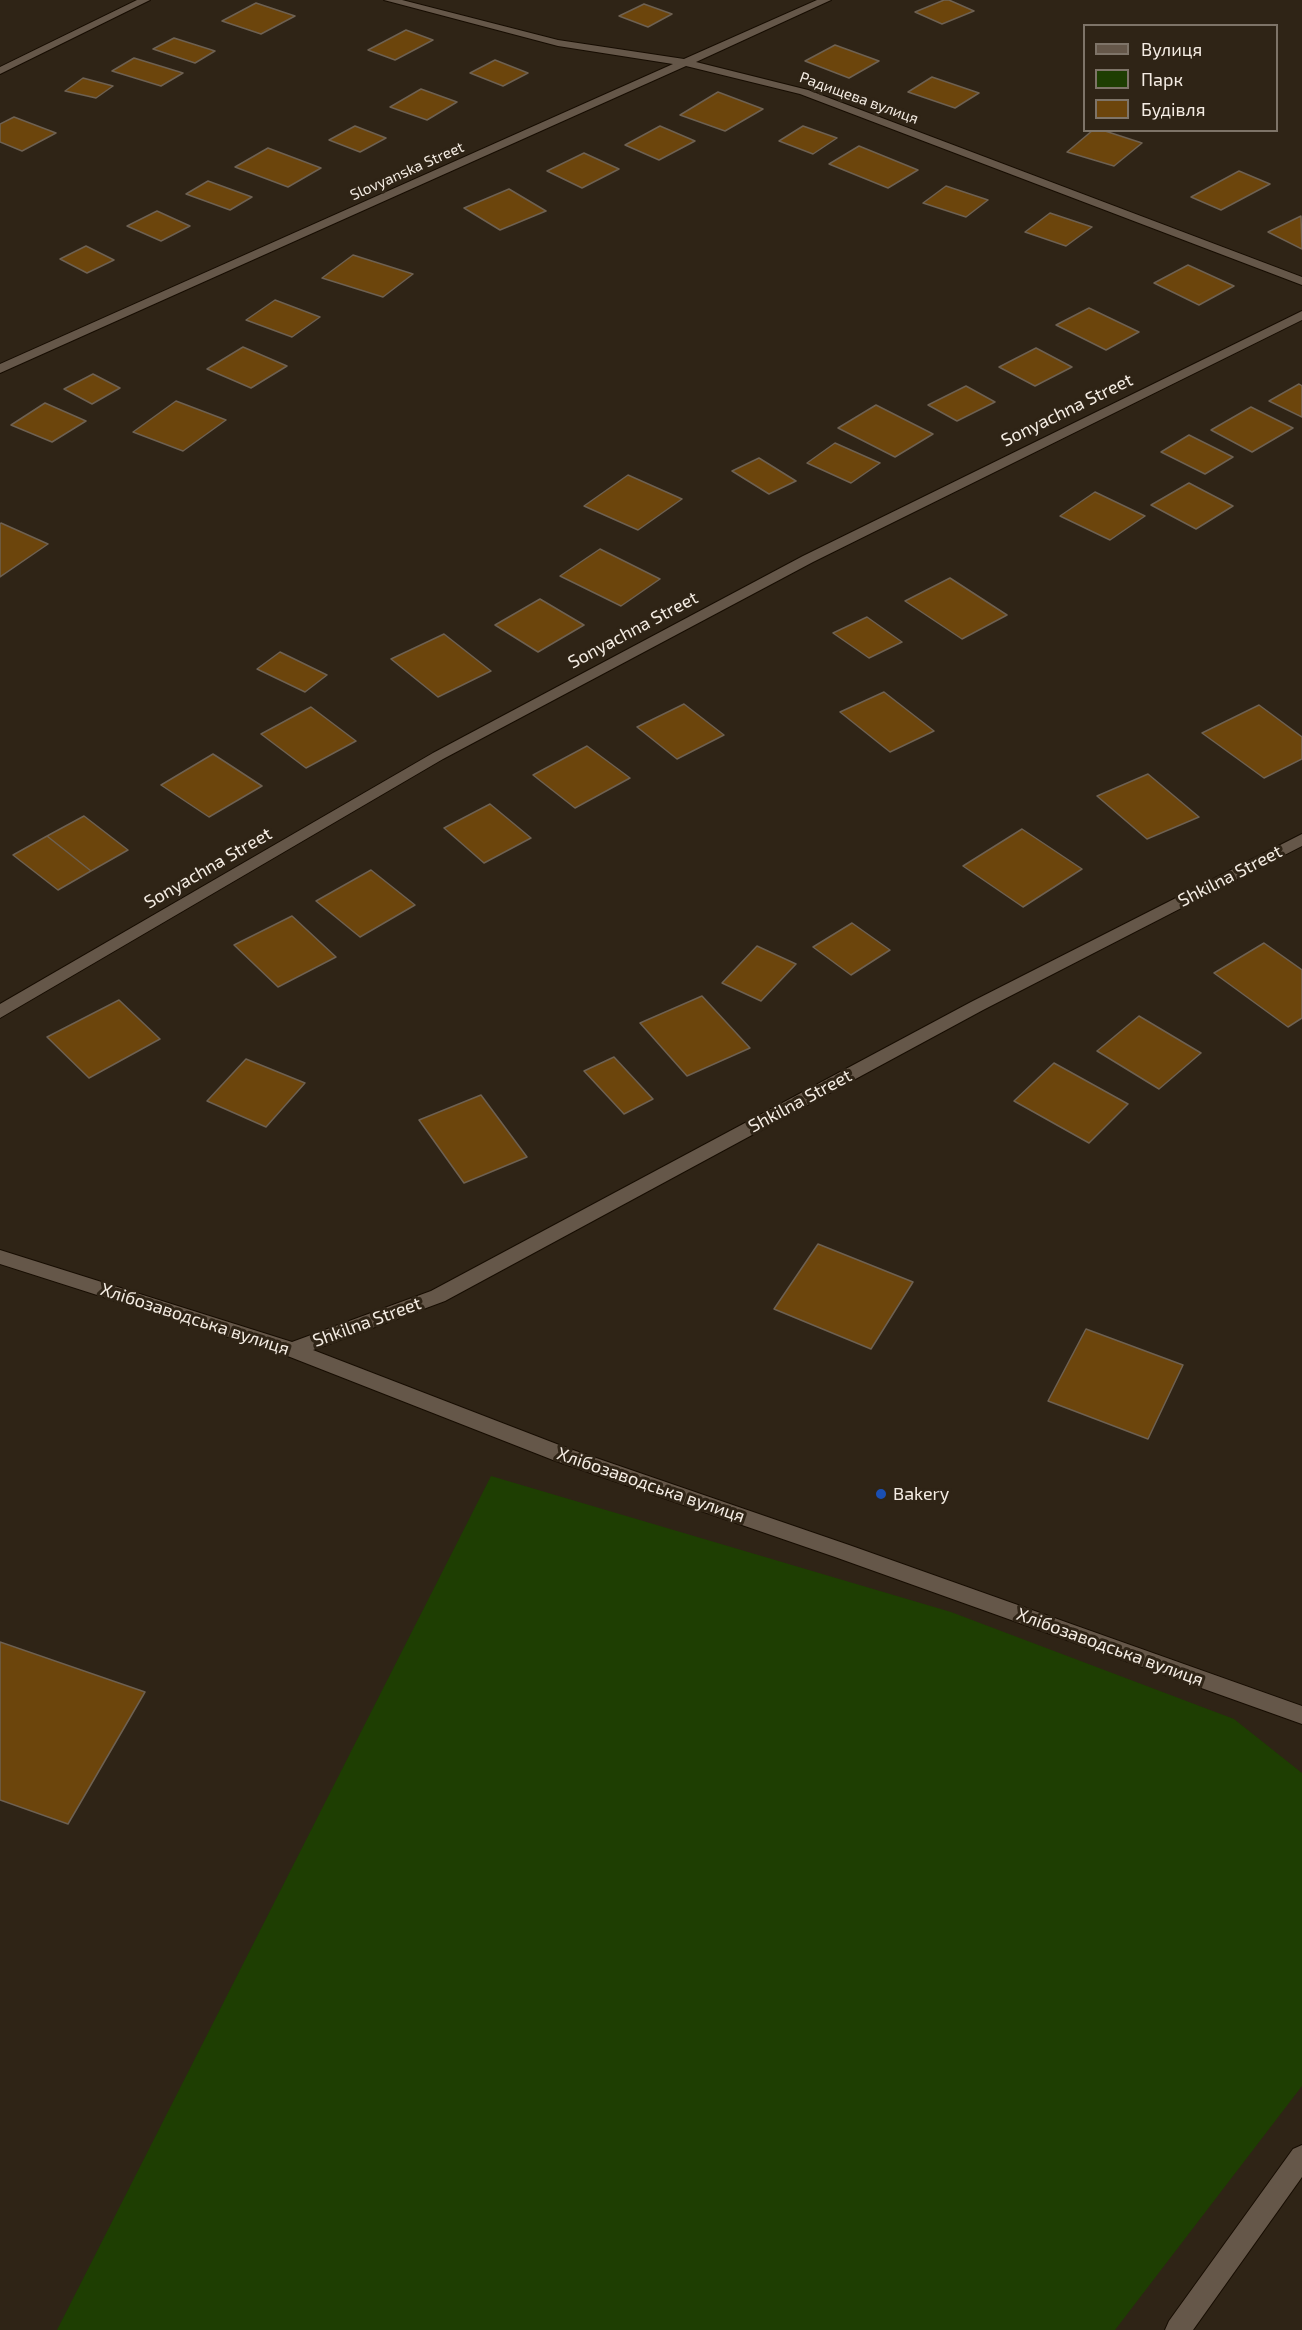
<!DOCTYPE html>
<meta charset="utf-8">
<style>
body{margin:0}
#map{position:relative;width:1302px;height:2330px;overflow:hidden;background:#2f2416;font-family:"Exo 2",sans-serif}
canvas{display:block}
.legend{position:absolute;left:1083px;top:24px;width:195px;height:108px;box-sizing:border-box;background:#2f2416;border:2px solid #7e7468;margin:0;padding:8px 10px;list-style:none;font-size:18px;color:#f4ece3}
.legend li{display:flex;align-items:center;gap:12px;height:30px}
.legend b{width:30px;border:2px solid #7e7468}
</style>
<div id="map">
<canvas width="1302" height="2330"></canvas>
<ul class="legend">
<li><b style="height:8px;background:#655749"></b>Вулиця</li>
<li><b style="height:16px;background:#1e3e02"></b>Парк</li>
<li><b style="height:16px;background:#6c450c"></b>Будівля</li>
</ul>
</div>
<script>
const c = document.querySelector('canvas').getContext('2d');
c.lineJoin = 'round';
function paint(path, color) {
  c.fillStyle = color;
  c.fill(path, 'evenodd');
}
function trace(path, color, width, dash) {
  c.strokeStyle = color;
  c.lineWidth = width;
  c.lineCap = dash ? 'butt' : 'round';
  c.setLineDash(dash || []);
  c.stroke(path);
}
function drawText(font, color, halo, rows, align = 'center') {
  c.font = font + ' "Exo 2",sans-serif';
  c.lineWidth = 6;
  c.setLineDash([]);
  c.textBaseline = 'middle';
  c.strokeStyle = halo;
  c.fillStyle = color;
  for (const [text, x, y, turn = 0] of rows) {
    c.save();
    c.translate(x, y);
    c.rotate((+turn || 0) * Math.PI / 180);
    c.textAlign = isNaN(turn) ? turn : align;
    if (halo) c.strokeText(text, 0, 0);
    c.fillText(text, 0, 0);
    c.restore();
  }
}
paint(new Path2D(`
 M 491,1476 L 951,1612 L 1234,1719 L 1302,1773 L 1302,2086 L 1115,2330 L 57,2330 Z`), '#1e3e02');
const building = new Path2D(`
 M 944,0 L 949,0 L 974,11 L 942,24 L 915,12 Z
 M 256,3 L 295,16 L 261,34 L 222,21 Z
 M 644,4 L 672,14 L 648,27 L 619,16 Z
 M 406,30 L 433,40 L 395,60 L 368,50 Z
 M 174,38 L 215,51 L 195,63 L 153,49 Z
 M 835,45 L 879,61 L 849,78 L 805,61 Z
 M 134,58 L 183,73 L 161,86 L 112,71 Z
 M 495,60 L 528,73 L 503,86 L 470,73 Z
 M 932,77 L 979,93 L 955,108 L 908,92 Z
 M 83,78 L 113,86 L 96,98 L 65,91 Z
 M 421,89 L 457,102 L 427,120 L 390,107 Z
 M 718,92 L 763,109 L 725,131 L 680,115 Z
 M 14,117 L 56,133 L 22,151 L 0,142 L 0,124 Z
 M 355,126 L 386,138 L 360,152 L 329,140 Z
 M 660,126 L 695,141 L 659,160 L 625,145 Z
 M 803,126 L 837,138 L 813,154 L 779,141 Z
 M 1093,130 L 1102,130 L 1142,143 L 1114,166 L 1067,152 Z
 M 859,146 L 918,170 L 888,188 L 829,164 Z
 M 268,148 L 321,168 L 288,187 L 235,167 Z
 M 584,153 L 619,169 L 582,188 L 547,171 Z
 M 1239,171 L 1270,184 L 1221,210 L 1191,197 Z
 M 208,181 L 252,197 L 230,210 L 186,194 Z
 M 946,186 L 988,200 L 966,217 L 923,203 Z
 M 509,189 L 546,211 L 500,230 L 464,208 Z
 M 157,211 L 190,226 L 161,241 L 127,226 Z
 M 1050,213 L 1092,227 L 1066,246 L 1025,232 Z
 M 1301,216 L 1302,249 L 1268,232 Z
 M 86,246 L 114,260 L 87,273 L 60,259 Z
 M 353,255 L 413,274 L 383,297 L 322,278 Z
 M 1188,265 L 1234,286 L 1199,305 L 1154,283 Z
 M 275,300 L 320,317 L 292,337 L 246,320 Z
 M 1089,308 L 1139,332 L 1106,350 L 1056,325 Z
 M 243,347 L 287,366 L 251,388 L 207,369 Z
 M 1036,348 L 1072,367 L 1035,386 L 999,367 Z
 M 93,374 L 120,388 L 92,404 L 64,389 Z
 M 1299,384 L 1302,386 L 1302,417 L 1269,401 Z
 M 966,386 L 995,402 L 957,421 L 928,405 Z
 M 176,401 L 226,420 L 183,451 L 133,432 Z
 M 45,403 L 86,421 L 52,442 L 11,425 Z
 M 876,405 L 933,434 L 895,457 L 838,428 Z
 M 1251,407 L 1293,428 L 1252,452 L 1211,430 Z
 M 1189,435 L 1233,457 L 1205,474 L 1161,452 Z
 M 835,443 L 880,463 L 851,483 L 807,463 Z
 M 759,458 L 796,481 L 769,494 L 732,471 Z
 M 628,475 L 682,499 L 638,530 L 584,506 Z
 M 1189,483 L 1233,506 L 1196,529 L 1151,505 Z
 M 1095,492 L 1145,516 L 1110,540 L 1060,516 Z
 M 1,523 L 48,544 L 0,577 L 0,524 Z
 M 600,549 L 660,579 L 621,606 L 560,576 Z
 M 950,578 L 1007,615 L 962,639 L 905,601 Z
 M 540,599 L 584,625 L 538,652 L 495,625 Z
 M 867,617 L 902,642 L 869,658 L 833,633 Z
 M 444,634 L 491,671 L 438,697 L 391,659 Z
 M 280,652 L 327,675 L 305,692 L 257,669 Z
 M 884,692 L 934,731 L 890,752 L 840,712 Z
 M 684,704 L 724,735 L 677,759 L 637,727 Z
 M 1259,705 L 1302,737 L 1302,759 L 1264,778 L 1202,733 Z
 M 311,707 L 356,741 L 306,768 L 261,734 Z
 M 587,746 L 630,778 L 575,808 L 533,775 Z
 M 213,754 L 262,786 L 209,817 L 161,785 Z
 M 1148,774 L 1199,817 L 1147,839 L 1097,796 Z
 M 490,804 L 531,838 L 484,863 L 444,828 Z
 M 84,816 L 128,850 L 91,871 L 47,836 Z
 M 1022,829 L 1082,869 L 1023,907 L 963,866 Z
 M 47,836 L 91,871 L 58,890 L 13,855 Z
 M 371,870 L 415,905 L 360,937 L 316,901 Z
 M 292,916 L 336,957 L 278,987 L 234,945 Z
 M 852,923 L 890,950 L 851,975 L 813,947 Z
 M 1264,943 L 1302,970 L 1302,1018 L 1288,1027 L 1214,973 Z
 M 757,946 L 796,964 L 761,1001 L 722,983 Z
 M 702,996 L 750,1048 L 687,1076 L 640,1023 Z
 M 119,1000 L 160,1039 L 89,1078 L 47,1037 Z
 M 1139,1016 L 1201,1053 L 1159,1089 L 1097,1051 Z
 M 614,1057 L 653,1099 L 624,1114 L 584,1071 Z
 M 246,1059 L 305,1083 L 266,1127 L 207,1101 Z
 M 1054,1063 L 1128,1104 L 1089,1143 L 1014,1101 Z
 M 481,1095 L 527,1157 L 464,1183 L 419,1120 Z
 M 818,1244 L 913,1282 L 871,1349 L 774,1309 Z
 M 1086,1329 L 1183,1365 L 1148,1439 L 1048,1401 Z
 M 0,1642 L 145,1692 L 68,1824 L 0,1800 Z`);
paint(building, '#6c450c');
trace(building, '#6e6152', 1.5);
const minor = new Path2D(`
 M 137,0 L 150,0 L 0,74 L 0,67 Z
 M 384,0 L 402,0 L 558,40 L 684,59 L 817,0 L 831,0 L 696,62 L 808,90 L 1302,277 L 1302,285 L 800,94 L 686,66 L 0,373 L 0,364 L 673,64 L 558,46 Z
 M 1302,311 L 1302,320 L 813,562 L 443,759 L 0,1018 L 0,1004 L 433,753 L 803,556 Z
 M 1302,834 L 1302,846 L 983,1010 L 445,1301 L 313,1350 L 567,1448 L 849,1545 L 1302,1706 L 1302,1724 L 835,1557 L 553,1460 L 285,1355 L 0,1264 L 0,1250 L 292,1342 L 431,1291 L 971,1002 Z
 M 1302,2145 L 1302,2177 L 1193,2330 L 1165,2330 L 1169,2321 L 1293,2149 Z`);
trace(minor, '#170d02', 2);
paint(minor, '#655749');
for (const [x, y, r, color] of [
 [881,1494,6,"#1a4fb4"]
]) {
  const dot = new Path2D();
  dot.arc(x, y, r, 0, 2 * Math.PI);
  c.fillStyle = color;
  c.fill(dot);
  trace(dot, '#2f2416', 2);
}
drawText('15px', '#f4ece3', '#2f2416', [
 ["Радищева вулиця",859,98,20],
 ["Slovyanska Street",407,171,-24]
]);
drawText('18px', '#f4ece3', '#2f2416', [
 ["Sonyachna Street",1067,410,-26],
 ["Sonyachna Street",633,630,-28],
 ["Sonyachna Street",208,868,-30],
 ["Shkilna Street",1230,876,-27],
 ["Shkilna Street",800,1101,-28],
 ["Хлібозаводська вулиця",195,1319,18],
 ["Shkilna Street",367,1322,-20],
 ["Хлібозаводська вулиця",651,1485,19],
 ["Хлібозаводська вулиця",1110,1647,20]
]);
drawText('18px', '#f4ece3', '#2f2416', [
 ["Bakery",893,1494]
], 'left');
</script>
